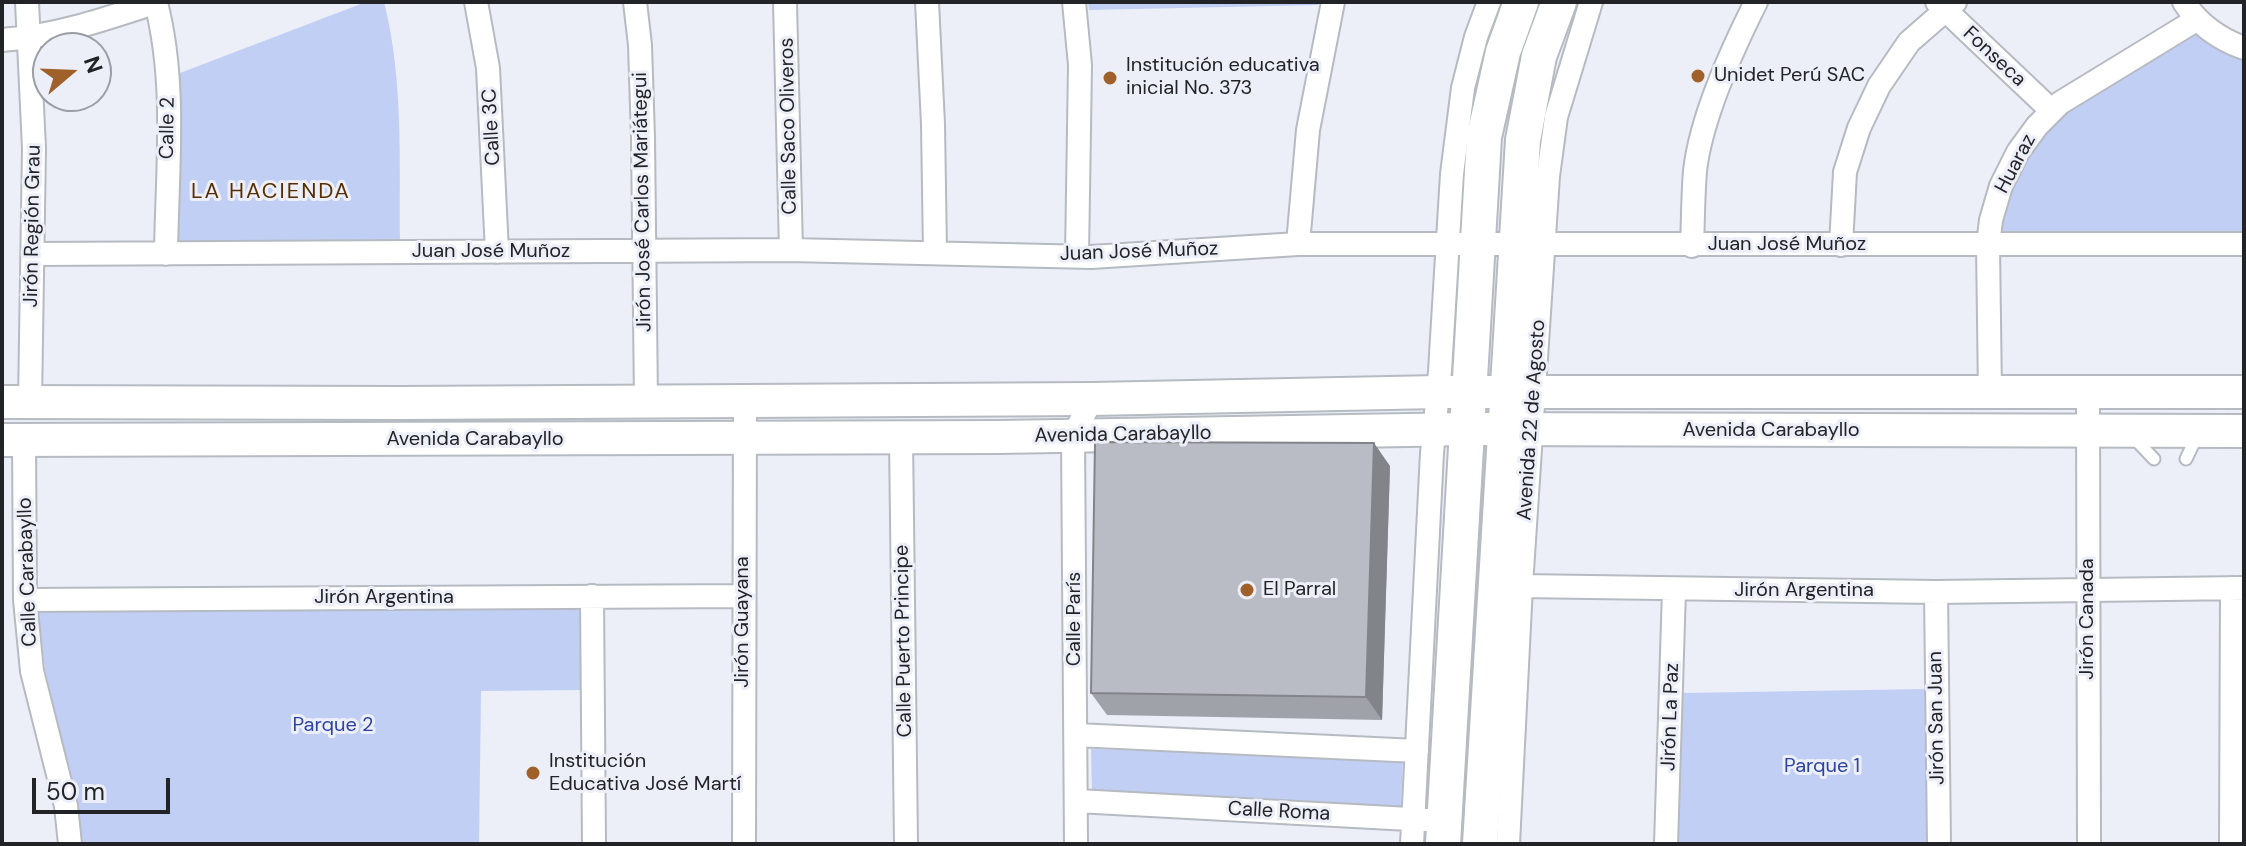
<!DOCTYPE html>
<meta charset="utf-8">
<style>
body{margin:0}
#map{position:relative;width:2246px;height:846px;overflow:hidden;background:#eceff8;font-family:"DM Sans",sans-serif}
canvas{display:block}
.frame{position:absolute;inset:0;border:4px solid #222326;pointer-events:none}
.north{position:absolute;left:32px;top:32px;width:80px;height:80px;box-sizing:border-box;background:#eceff8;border:2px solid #9b9da4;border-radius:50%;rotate:71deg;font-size:22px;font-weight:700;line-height:32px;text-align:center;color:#222326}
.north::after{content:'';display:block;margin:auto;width:28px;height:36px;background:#a06029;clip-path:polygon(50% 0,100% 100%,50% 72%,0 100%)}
.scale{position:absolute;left:32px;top:778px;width:138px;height:36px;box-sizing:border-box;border:4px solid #222326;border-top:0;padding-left:10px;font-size:24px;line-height:28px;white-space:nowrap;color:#222326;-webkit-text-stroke:6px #eceff8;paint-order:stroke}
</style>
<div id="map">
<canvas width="2246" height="846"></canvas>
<div class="frame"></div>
<div class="north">N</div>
<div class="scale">50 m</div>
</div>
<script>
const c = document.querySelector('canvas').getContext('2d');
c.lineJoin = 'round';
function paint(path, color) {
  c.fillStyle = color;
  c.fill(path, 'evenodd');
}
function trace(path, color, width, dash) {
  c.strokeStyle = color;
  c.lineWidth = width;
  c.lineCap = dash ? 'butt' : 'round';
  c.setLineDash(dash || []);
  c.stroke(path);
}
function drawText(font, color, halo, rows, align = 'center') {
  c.font = font + ' "DM Sans",sans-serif';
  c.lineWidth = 6;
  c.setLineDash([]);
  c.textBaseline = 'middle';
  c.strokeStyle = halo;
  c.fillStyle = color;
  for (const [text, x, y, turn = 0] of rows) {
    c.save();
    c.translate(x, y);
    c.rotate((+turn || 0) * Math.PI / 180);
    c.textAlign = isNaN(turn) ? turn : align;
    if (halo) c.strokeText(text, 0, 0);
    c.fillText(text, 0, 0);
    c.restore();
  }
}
paint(new Path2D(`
 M 366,2 L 384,2 C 404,81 399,163 400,244 L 176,245 L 180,73 Z
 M 1088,2 L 1319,2 L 1318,5 L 1089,10 Z
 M 2197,34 L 2244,59 L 2244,232 L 2001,233 C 2004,185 2033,144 2067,112 Z
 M 581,606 L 583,690 L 481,691 L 479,844 L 81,844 L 79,816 L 45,669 L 38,611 Z
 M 1927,689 L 1928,844 L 1675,844 L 1682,693 Z
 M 1091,749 L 1403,758 L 1401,807 L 1092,794 Z`), '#c1cff5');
const service = new Path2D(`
 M 2134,438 L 2154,459
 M 2186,459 L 2198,434`);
const minor = new Path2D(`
 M 27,2 L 34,148 L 30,402
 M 476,2 L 488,68 L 497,252
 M 635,2 L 640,45 L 643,138 L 646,401
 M 785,2 L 791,250
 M 927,2 L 933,124 L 935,253
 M 1074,2 L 1080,65 L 1077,256
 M 1937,2 L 2052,111
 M 2184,2 C 2198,24 2219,39 2244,48
 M 156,3 C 177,84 167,171 166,254
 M 2,40 C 56,36 106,19 157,2
 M 1298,244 L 1308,130 L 1333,2
 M 1841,245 L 1845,172 L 1859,128 L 1879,86 L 1909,42 L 1955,2
 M 1692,246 C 1693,221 1693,196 1695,171 C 1701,117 1732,50 1756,2
 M 34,254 L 791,250 L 1091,257 L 1298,244 L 2244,244
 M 2088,393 L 2089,844
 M 1990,394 L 1988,245 L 1991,220 L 2001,186 L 2018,152 L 2037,126 L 2060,103 L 2196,20
 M 901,437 L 906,844
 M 24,439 L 25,600 L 32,671 L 66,806 L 70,844
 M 1521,586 L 1936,592 L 2244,588
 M 1936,592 L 1939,844
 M 592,596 L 594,844
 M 25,600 L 743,596
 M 1076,735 L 1417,751
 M 1077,801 L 1428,820
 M 744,844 L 745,401
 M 1076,844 L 1073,436 L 1092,399
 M 1412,844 L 1432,453 L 1440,371 L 1452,174 L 1463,88 L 1476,37 L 1489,2
 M 1508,844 L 1521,586 L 1548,176 L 1556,117 L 1591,2
 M 1666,844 L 1674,590
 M 2231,844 L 2232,588`);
const secondary = new Path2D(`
 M 2,402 L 400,403 L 1092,399 L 1438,392 L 2244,392
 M 2,440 L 999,437 L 1467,429 L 2244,431`);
const primary = new Path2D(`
 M 1443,844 L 1484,137 L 1503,52 L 1521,2
 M 1480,844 L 1523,140 L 1539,56 L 1559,2`);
trace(service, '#b6bac1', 15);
trace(minor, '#b6bac1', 26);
trace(secondary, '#b6bac1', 36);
trace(primary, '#b6bac1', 38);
trace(service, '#fff', 11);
trace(minor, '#fff', 22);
trace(secondary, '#fff', 32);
trace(primary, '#fff', 34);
paint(new Path2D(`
 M 1390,466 L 1382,720 L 1107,715 L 1091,693 Z`), '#9fa2a9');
paint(new Path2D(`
 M 1374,443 L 1390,466 L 1382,720 L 1366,697 Z`), '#828489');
const building = new Path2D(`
 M 1095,442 L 1374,443 L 1366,697 L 1091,693 Z`);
paint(building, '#b9bcc4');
trace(building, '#828489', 2);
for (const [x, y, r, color] of [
 [1698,76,8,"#a06029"],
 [1110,78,8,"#a06029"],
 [1247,590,8,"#a06029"],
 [533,773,8,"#a06029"]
]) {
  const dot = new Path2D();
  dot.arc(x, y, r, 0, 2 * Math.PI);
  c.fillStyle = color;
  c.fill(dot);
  trace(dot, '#eceff8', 3);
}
drawText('20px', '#222326', '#eceff8', [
 ["Fonseca",1994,57,43],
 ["Calle Saco Oliveros",789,126,-91],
 ["Calle 3C",492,127,-93],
 ["Calle 2",168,128,-89],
 ["Huaraz",2016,164,-62],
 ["Jirón José Carlos Mariátegui",643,202,-91],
 ["Jirón Región Grau",33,226,-89],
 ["Juan José Muñoz",1787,245],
 ["Juan José Muñoz",491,252],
 ["Juan José Muñoz",1139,252,-2],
 ["Avenida 22 de Agosto",1532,420,-86],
 ["Avenida Carabayllo",1771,431],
 ["Avenida Carabayllo",1123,435,-1],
 ["Avenida Carabayllo",475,440],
 ["Calle Carabayllo",28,572,-92],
 ["Jirón Argentina",1804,591],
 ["Jirón Argentina",384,598],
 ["Calle París",1075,619,-90],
 ["Jirón Canada",2088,619,-90],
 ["Jirón Guayana",743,622,-90],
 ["Calle Puerto Principe",904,641,-91],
 ["Jirón La Paz",1671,717,-88],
 ["Jirón San Juan",1937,718,-91],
 ["Calle Roma",1279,812,3]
]);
drawText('20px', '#222326', '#eceff8', [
 ["Institución educativa",1126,66],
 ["inicial No. 373",1126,89],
 ["Unidet Perú SAC",1714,76],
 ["El Parral",1263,590],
 ["Institución",549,762],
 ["Educativa José Martí",549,785]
], 'left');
drawText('20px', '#2c43a4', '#eceff8', [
 ["Parque 2",333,726],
 ["Parque 1",1822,767]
]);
c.letterSpacing = '2px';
drawText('22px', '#572d02', '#eceff8', [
 ["LA HACIENDA",271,192]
]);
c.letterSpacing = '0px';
</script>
